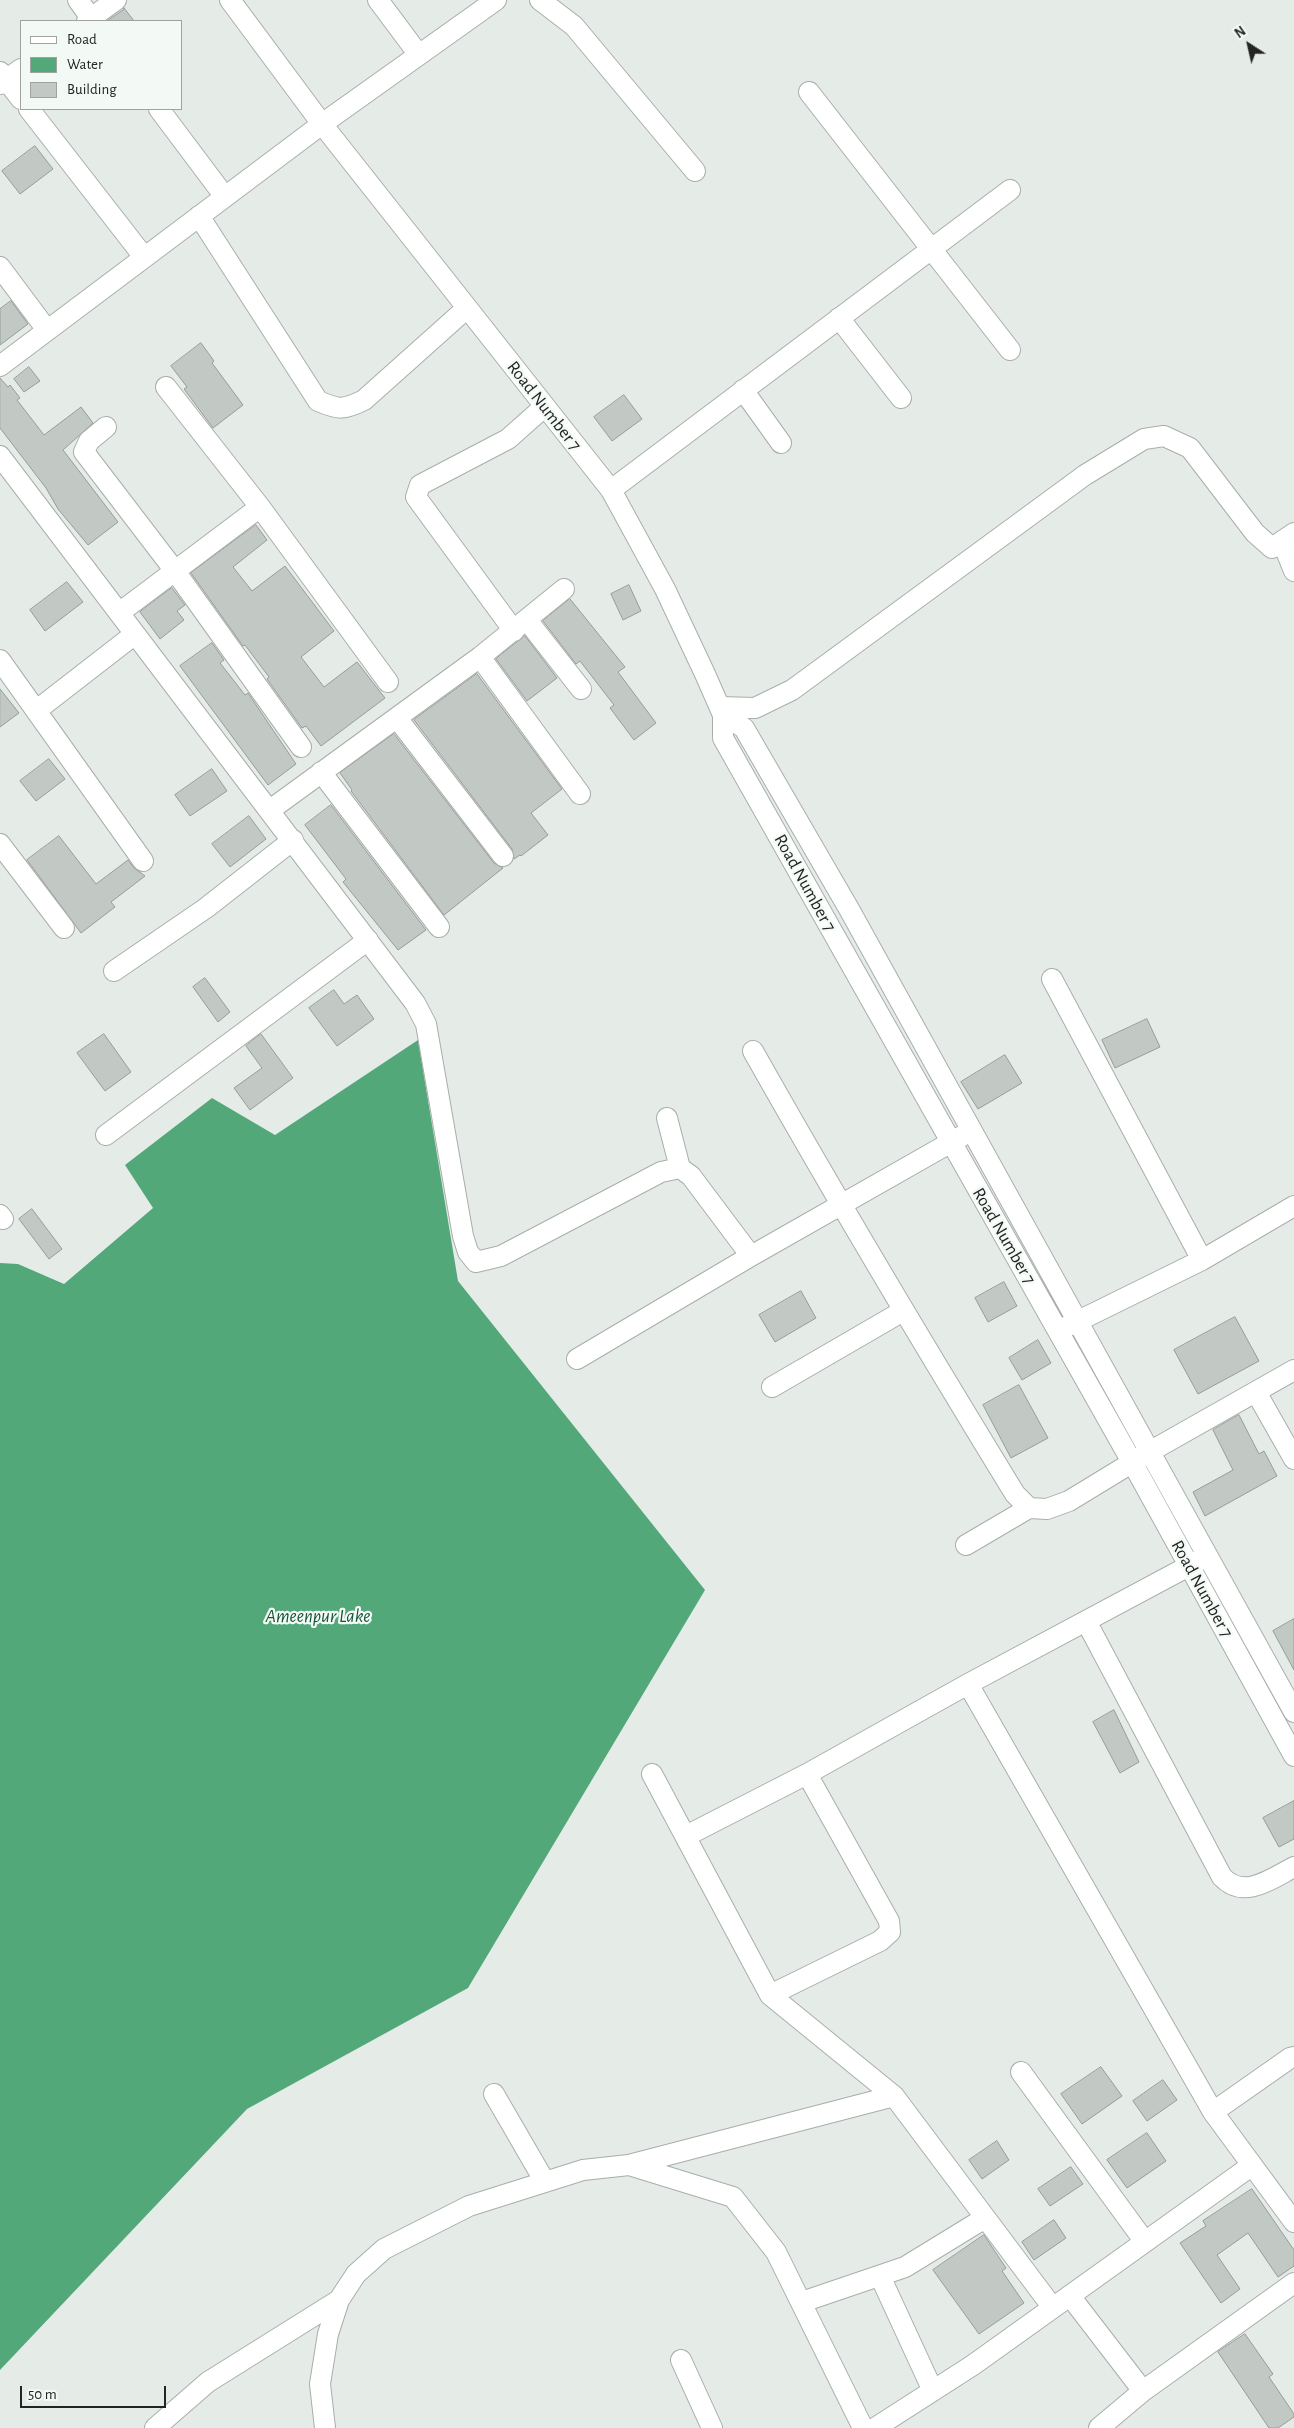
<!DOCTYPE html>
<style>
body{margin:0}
#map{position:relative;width:1294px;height:2428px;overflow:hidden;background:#e5ece8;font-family:"Alegreya Sans",sans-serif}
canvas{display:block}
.legend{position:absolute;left:20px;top:20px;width:162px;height:90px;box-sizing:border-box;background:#f3f9f5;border:1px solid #a0a4a1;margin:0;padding:6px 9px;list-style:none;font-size:15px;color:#232524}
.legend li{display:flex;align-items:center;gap:10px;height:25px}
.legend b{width:25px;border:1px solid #a0a4a1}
.north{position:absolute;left:1224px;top:20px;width:50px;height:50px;-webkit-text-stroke:4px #f3f9f5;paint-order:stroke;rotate:325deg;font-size:14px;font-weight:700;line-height:20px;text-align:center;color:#232524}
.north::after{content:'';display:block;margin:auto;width:18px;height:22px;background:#232524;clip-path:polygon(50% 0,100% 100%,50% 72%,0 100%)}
.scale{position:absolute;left:20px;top:2386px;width:146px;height:22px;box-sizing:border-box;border:2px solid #232524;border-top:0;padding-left:6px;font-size:15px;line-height:18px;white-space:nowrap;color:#232524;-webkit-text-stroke:4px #f3f9f5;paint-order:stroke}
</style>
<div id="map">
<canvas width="1294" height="2428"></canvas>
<ul class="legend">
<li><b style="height:6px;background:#fff"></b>Road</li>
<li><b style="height:14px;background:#53a879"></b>Water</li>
<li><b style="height:14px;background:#c2c8c4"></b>Building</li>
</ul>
<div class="north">N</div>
<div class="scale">50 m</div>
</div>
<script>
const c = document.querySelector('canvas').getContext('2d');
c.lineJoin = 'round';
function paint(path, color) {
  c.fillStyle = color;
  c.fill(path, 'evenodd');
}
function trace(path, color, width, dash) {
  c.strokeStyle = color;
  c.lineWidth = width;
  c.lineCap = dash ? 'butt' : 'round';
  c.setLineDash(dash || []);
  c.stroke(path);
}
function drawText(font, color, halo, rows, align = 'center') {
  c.font = font + ' "Alegreya Sans",sans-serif';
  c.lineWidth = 4.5;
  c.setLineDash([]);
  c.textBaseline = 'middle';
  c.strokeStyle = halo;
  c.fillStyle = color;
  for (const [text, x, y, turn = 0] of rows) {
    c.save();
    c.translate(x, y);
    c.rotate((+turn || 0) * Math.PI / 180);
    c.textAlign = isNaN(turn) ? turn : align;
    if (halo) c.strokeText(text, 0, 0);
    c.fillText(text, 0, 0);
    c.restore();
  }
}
paint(new Path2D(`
 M 418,1040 L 458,1281 L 705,1590 L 468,1988 L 247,2109 L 0,2370 L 0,1263 L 18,1264 L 64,1284 L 153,1208 L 125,1165 L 212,1098 L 275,1135 Z`), '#53a879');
const building = new Path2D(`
 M 124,8 L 134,21 L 107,21 L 123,10 Z
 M 35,146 L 53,169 L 20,194 L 2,171 Z
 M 11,301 L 28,324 L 0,345 L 0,309 Z
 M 201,343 L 214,361 L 212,363 L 243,405 L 213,428 L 184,389 L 187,387 L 171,366 Z
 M 29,367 L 40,381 L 24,392 L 14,379 Z
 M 0,378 L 8,387 L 10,385 L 20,398 L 17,400 L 44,435 L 81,407 L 93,423 L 63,450 L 118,522 L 88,545 L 58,509 L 46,488 L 0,428 Z
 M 624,395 L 642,419 L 612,441 L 594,417 Z
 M 256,525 L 267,540 L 233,567 L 252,591 L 285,566 L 334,631 L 301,657 L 324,687 L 357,662 L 385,698 L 321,746 L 306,726 L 302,728 L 267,679 L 269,677 L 245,645 L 243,646 L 191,573 Z
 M 67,582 L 83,602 L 45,631 L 30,610 Z
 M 629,585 L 641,611 L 623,620 L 611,594 Z
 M 172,588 L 185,605 L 177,611 L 184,620 L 160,639 L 140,612 Z
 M 570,599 L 625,667 L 618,672 L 656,723 L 634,740 L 610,708 L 614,705 L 580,661 L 576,664 L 543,621 Z
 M 525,636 L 557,678 L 527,701 L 496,659 Z
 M 212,643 L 224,660 L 220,663 L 245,695 L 248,693 L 296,764 L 268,785 L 180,666 Z
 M 477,674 L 562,789 L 531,813 L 548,835 L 521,856 L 520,855 L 514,859 L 512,849 L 414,720 Z
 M 0,689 L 19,713 L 0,727 Z
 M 394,734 L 494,863 L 503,868 L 444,915 L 351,791 L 352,790 L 340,773 Z
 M 49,759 L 65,779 L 36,801 L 20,781 Z
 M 212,769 L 227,791 L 190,816 L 175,795 Z
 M 331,805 L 426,930 L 398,950 L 343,882 L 346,879 L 305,825 Z
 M 249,816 L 266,839 L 230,867 L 212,844 Z
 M 59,836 L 96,884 L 128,860 L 134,868 L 145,876 L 111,902 L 115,907 L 81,933 L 27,860 Z
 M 205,978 L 230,1012 L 218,1022 L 193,987 Z
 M 334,990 L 344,1004 L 357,995 L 374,1019 L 337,1046 L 309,1008 Z
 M 1147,1019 L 1160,1047 L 1115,1068 L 1102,1040 Z
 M 104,1034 L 131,1072 L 105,1091 L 77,1053 Z
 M 261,1034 L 293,1078 L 250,1110 L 234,1088 L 262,1068 L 246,1046 Z
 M 1005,1055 L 1022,1083 L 978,1109 L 961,1082 Z
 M 32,1209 L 62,1249 L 49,1259 L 19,1219 Z
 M 1004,1282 L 1017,1306 L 988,1322 L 975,1298 Z
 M 801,1291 L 816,1318 L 775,1342 L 759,1315 Z
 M 1235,1317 L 1259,1361 L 1198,1394 L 1174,1350 Z
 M 1038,1340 L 1051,1363 L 1022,1380 L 1009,1358 Z
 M 1019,1385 L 1048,1438 L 1011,1458 L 983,1405 Z
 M 1239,1415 L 1259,1454 L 1264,1451 L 1277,1476 L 1205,1516 L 1193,1492 L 1233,1470 L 1213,1430 Z
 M 1294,1619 L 1294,1670 L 1273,1631 Z
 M 1114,1710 L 1139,1762 L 1120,1773 L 1093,1722 Z
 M 1294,1801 L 1294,1839 L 1279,1847 L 1263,1818 Z
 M 1101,2067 L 1122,2096 L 1082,2124 L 1061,2094 Z
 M 1163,2080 L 1177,2100 L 1147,2121 L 1133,2101 Z
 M 1147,2133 L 1166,2161 L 1127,2188 L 1107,2160 Z
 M 997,2141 L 1009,2160 L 982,2179 L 969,2160 Z
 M 1071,2167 L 1083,2184 L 1050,2206 L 1038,2189 Z
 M 1252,2189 L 1294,2250 L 1294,2266 L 1278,2277 L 1248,2233 L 1217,2255 L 1240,2289 L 1221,2303 L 1180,2243 L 1206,2226 L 1203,2221 Z
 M 1054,2220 L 1066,2238 L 1034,2260 L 1022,2242 Z
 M 984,2235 L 1006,2268 L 1002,2271 L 1024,2303 L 979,2334 L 933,2270 Z
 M 1245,2334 L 1273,2374 L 1269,2377 L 1294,2414 L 1294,2417 L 1278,2428 L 1269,2428 L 1218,2352 Z`);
paint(building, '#c2c8c4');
trace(building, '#969c98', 1);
const minor = new Path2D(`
 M 78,0 L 93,21
 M 230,0 L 322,124 L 611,490 L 665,589 L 705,674 L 723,715 L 723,738 L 1132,1462 L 1294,1756
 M 378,0 L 419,55
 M 540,0 L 574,26 L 695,171
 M 87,21 L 116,0
 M 0,72 L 21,99
 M 0,84 L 21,69
 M 809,92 L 1010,350
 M 29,109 L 144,257
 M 159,109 L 225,197
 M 199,216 L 318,401 C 339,410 344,410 364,400 L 467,308
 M 0,267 L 47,330
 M 839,318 L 901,398
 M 0,366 L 322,124 L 496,0
 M 166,387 L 260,507 L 388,682
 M 743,390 L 781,443
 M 106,427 L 89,441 L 84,452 L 175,571 L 301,747
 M 0,456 L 415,1003 L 426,1024 L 463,1236 L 468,1252 L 476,1262 L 501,1256 L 661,1172 L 680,1168 L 691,1176 L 751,1256
 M 611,490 L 1010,190
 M 1282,541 L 1294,571
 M 119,613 L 260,507
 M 527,620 L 581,689
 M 514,631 L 416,497 L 420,485 L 508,439 L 544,407
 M 480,657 L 580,794
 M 0,660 L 143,861
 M 720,707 L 755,708 L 792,690 L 1085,475 L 1144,439 L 1164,436 L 1190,448 L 1255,533 L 1272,548 L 1294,533
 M 37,710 L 135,634
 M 723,715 L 744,728 L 849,909 L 1294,1712
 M 397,718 L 503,856
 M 321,772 L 439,927
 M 270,810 L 480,657 L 564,589
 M 0,844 L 64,928
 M 114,971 L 206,908 L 293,840
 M 1052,979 L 1202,1260
 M 753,1051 C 837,1200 925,1347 1015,1494 L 1029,1508 L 1047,1509 L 1069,1501 L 1151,1451 L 1294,1370
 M 667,1118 L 680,1168
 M 106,1135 L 368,940
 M 0,1215 L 3,1219
 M 1066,1327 L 1202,1260 L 1294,1206
 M 577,1359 L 751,1256 L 962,1136
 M 772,1387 L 903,1311
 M 1256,1392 L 1294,1459
 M 966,1545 L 1029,1508
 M 1086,1621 L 1222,1877 C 1244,1900 1271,1879 1294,1867
 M 968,1684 L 1213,2112 L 1294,2222
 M 652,1774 L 770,1995 L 894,2096 L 1053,2308
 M 686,1836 L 807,1774 L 968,1684 L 1200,1560
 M 770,1995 L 880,1941 L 890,1932 L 889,1921 L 807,1774
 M 1021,2072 L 1145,2242
 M 494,2094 L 545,2182
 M 1213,2112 L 1290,2058 L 1294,2057
 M 629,2165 L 733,2197 L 776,2252 L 863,2428
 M 880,2276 L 933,2391
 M 1070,2296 L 1143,2391
 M 802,2302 L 905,2267 L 985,2218
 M 681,2360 L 712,2428
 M 155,2428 L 208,2382 L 339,2300
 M 325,2428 L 320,2384 L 328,2334 L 339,2300 L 356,2274 L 384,2249 L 469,2206 L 583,2170 L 629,2165 L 894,2096
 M 875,2428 L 973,2365 L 1251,2166
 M 1099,2428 L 1143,2391 L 1294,2283`);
trace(minor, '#a8aeaa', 22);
trace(minor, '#fff', 20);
drawText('18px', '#232524', '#f3f9f5', [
 ["Road Number 7",544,406,52],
 ["Road Number 7",805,883,61],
 ["Road Number 7",1004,1236,60],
 ["Road Number 7",1202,1589,61]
]);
drawText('italic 19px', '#145536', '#f3f9f5', [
 ["Ameenpur Lake",318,1616]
]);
</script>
